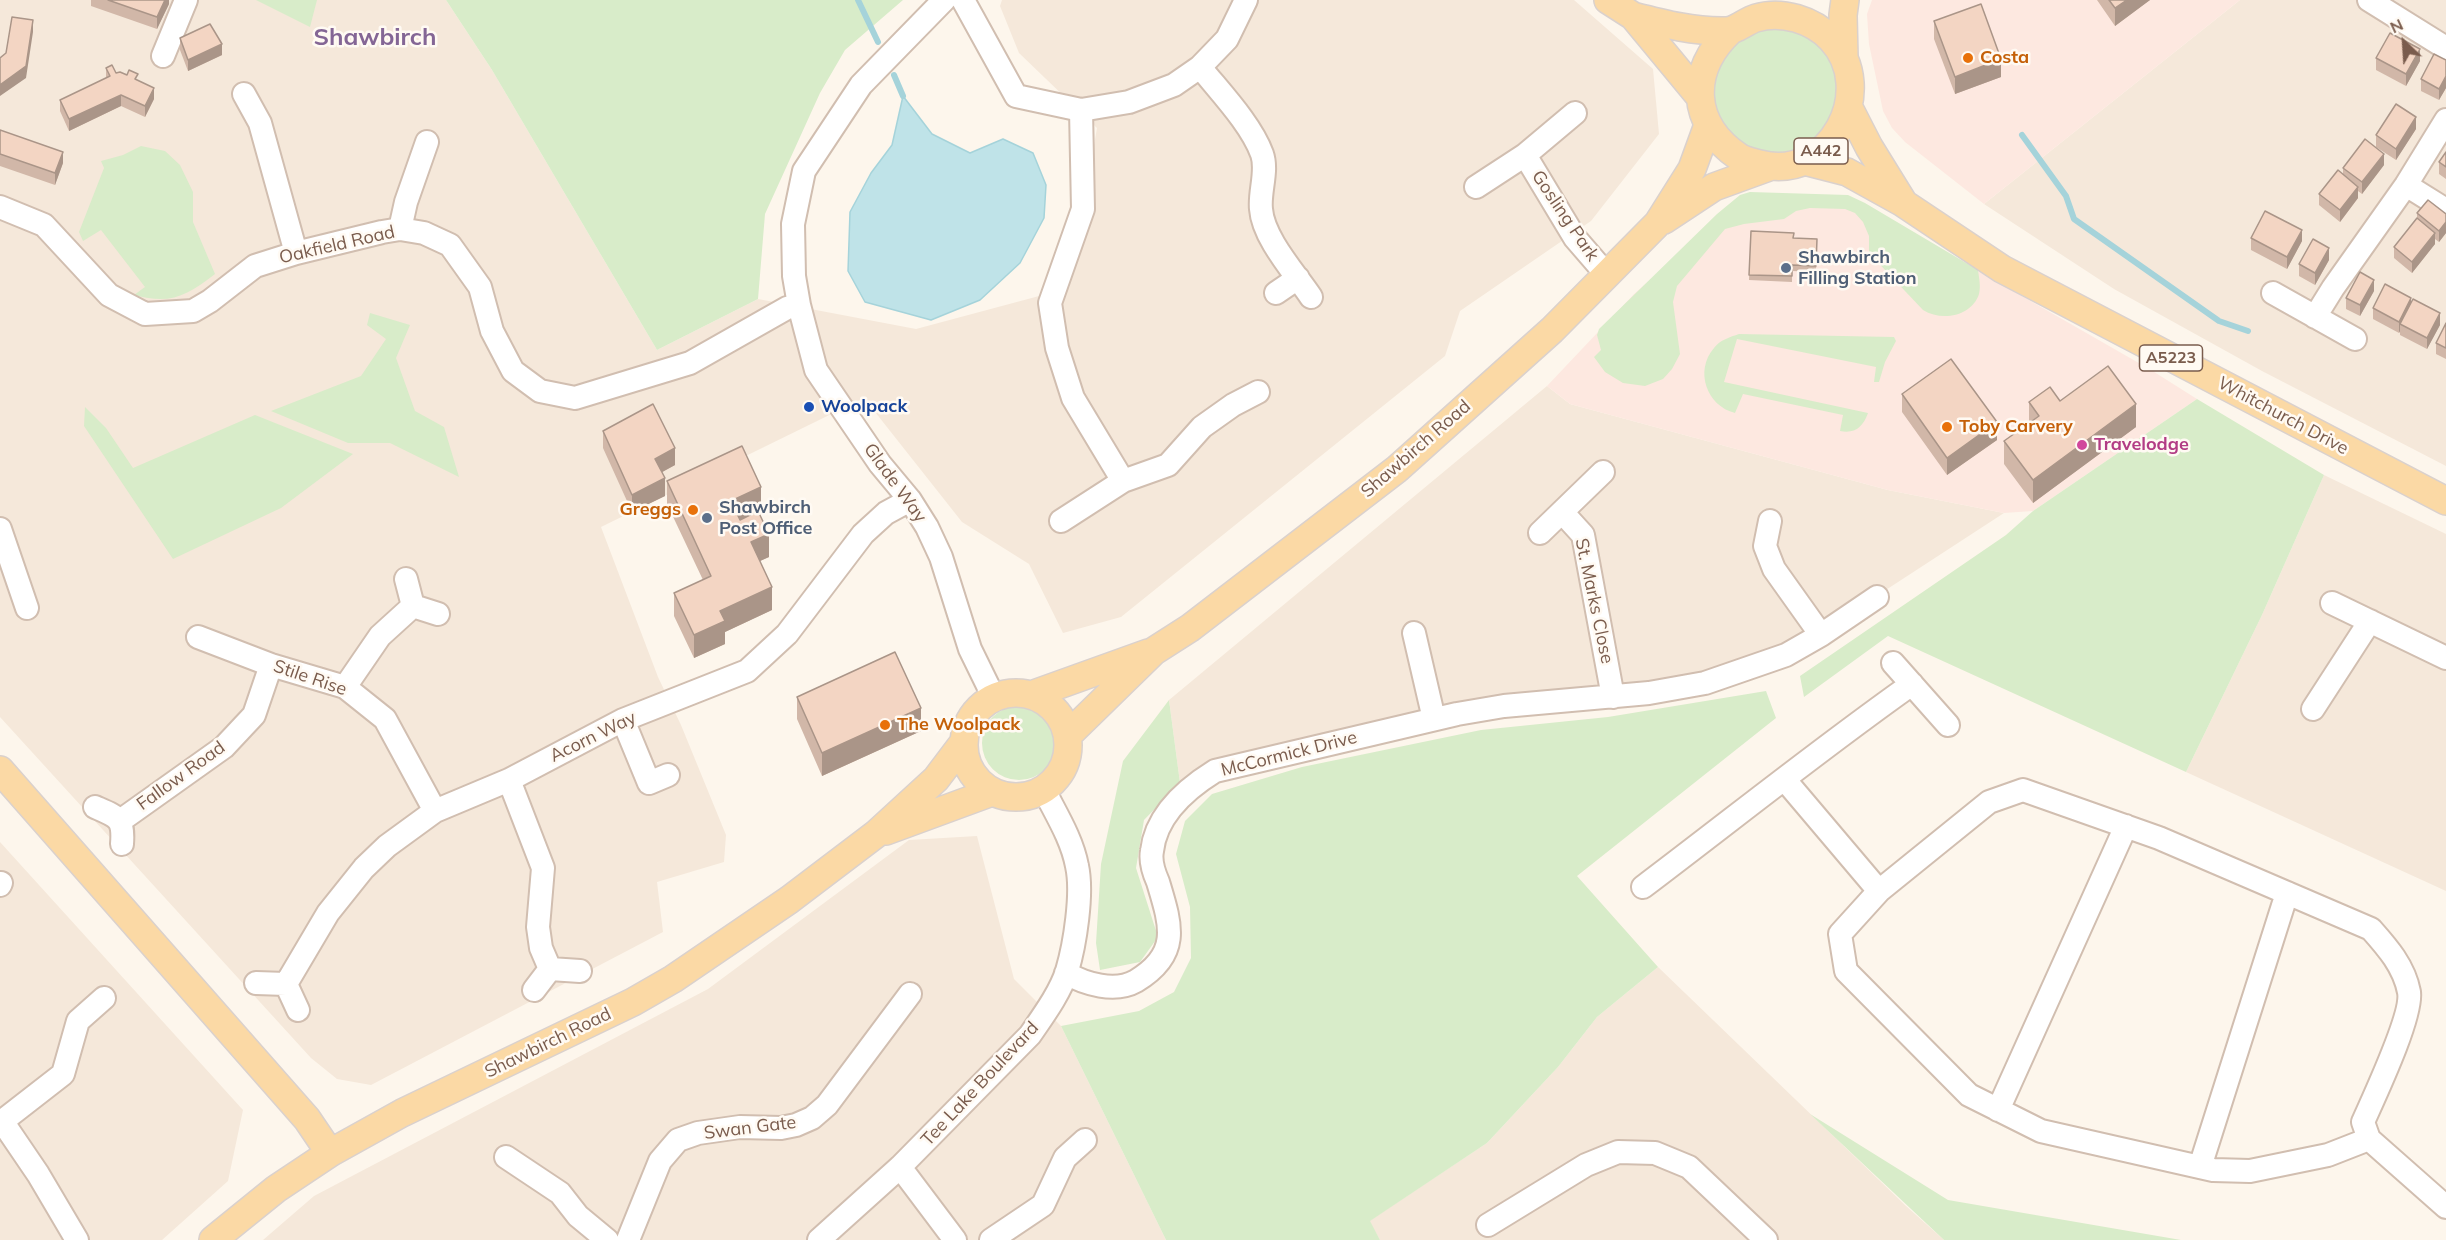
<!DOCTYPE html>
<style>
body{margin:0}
#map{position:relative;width:2446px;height:1240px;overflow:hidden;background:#fdf6ec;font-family:Mulish,sans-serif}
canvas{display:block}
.north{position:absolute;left:2374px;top:12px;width:60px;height:60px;-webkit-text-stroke:4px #fffaf3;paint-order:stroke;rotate:335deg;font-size:16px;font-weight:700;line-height:24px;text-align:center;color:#7a5c4d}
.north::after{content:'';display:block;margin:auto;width:21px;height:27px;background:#7a5c4d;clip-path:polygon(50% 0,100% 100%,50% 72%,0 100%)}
</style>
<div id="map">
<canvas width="2446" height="1240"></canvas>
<div class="north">N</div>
</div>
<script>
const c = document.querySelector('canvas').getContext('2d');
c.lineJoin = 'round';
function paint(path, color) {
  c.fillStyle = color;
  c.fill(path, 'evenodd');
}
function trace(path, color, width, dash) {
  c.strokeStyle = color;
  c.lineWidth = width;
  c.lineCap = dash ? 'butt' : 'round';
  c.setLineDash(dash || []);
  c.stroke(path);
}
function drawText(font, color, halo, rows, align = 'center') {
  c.font = font + ' Mulish,sans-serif';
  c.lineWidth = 5;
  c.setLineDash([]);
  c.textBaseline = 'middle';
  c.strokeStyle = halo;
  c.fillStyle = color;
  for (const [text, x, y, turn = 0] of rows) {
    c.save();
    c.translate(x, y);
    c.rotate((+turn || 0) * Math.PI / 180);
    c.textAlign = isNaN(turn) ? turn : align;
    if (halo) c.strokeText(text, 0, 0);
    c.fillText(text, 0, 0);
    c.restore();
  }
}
paint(new Path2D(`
 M 0,0 L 446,0 L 492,70 L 657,350 L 758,299 L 916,329 L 1069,288 L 1097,128 L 1019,53 L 1000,6 L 1002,0 L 1574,0 L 1653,69 L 1659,134 L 1591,221 L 1460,311 L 1445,356 L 1121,617 L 1063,633 L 1029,564 L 962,522 L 864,398 L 601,527 L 658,677 L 681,725 L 726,835 L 724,862 L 657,882 L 663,932 L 371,1085 L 337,1079 L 311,1058 L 0,717 Z
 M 2240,0 L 2446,0 L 2446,466 L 2262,371 L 2114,289 L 1984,204 Z
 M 1547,386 L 1570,404 L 1888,490 L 2004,513 L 1786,655 L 1622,692 L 1535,694 L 1215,758 L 1180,783 L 1169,700 Z
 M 2324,475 L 2446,534 L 2446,891 L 2186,772 L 2262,615 Z
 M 977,836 L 1014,979 L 1061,1026 L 1166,1240 L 263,1240 L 314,1196 L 708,989 L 909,840 Z
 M 0,842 L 243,1110 L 228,1181 L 162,1240 L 0,1240 Z
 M 1658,967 L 1906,1206 L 1944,1240 L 1380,1240 L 1369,1221 L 1487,1143 L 1558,1067 L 1597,1017 Z`), '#f5e8da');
paint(new Path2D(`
 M 1872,0 L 2240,0 L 1984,204 L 1905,142 L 1892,128 L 1883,111 L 1869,44 L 1867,14 Z
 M 1849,197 L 2151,370 L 2197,399 L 2033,511 L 2004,513 L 1888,490 L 1570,404 L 1547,386 L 1634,294 L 1726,213 Z`), '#fde8e0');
paint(new Path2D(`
 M 256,0 L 317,0 L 310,27 Z
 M 446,0 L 903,0 L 845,50 L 820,93 L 765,214 L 758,299 L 657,350 L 492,70 Z
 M1714 91a62 62 0 1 1 124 0a62 62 0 1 1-124 0Z
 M 141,146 L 165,151 L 180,165 L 193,192 L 193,222 L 215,274 C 186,296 171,305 134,295 L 145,287 L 101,230 L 83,241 L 79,232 L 104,168 L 101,161 L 123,155 Z
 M 1750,192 L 1848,195 L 1865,203 L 1978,270 C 1979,278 1981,286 1979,294 C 1972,316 1942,322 1923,310 L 1869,253 L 1869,236 L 1863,222 L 1855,213 L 1845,209 L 1810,208 L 1796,211 L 1784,219 L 1744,224 L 1725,229 L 1677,286 L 1673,302 L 1680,354 L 1672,369 L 1663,379 L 1645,386 L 1623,383 L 1605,372 L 1594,357 L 1601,350 L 1597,335 L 1599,329 L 1717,214 L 1740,195 Z
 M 370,313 L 410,325 L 396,358 L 415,411 L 444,427 L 459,477 L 390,443 L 348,443 L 271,411 L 361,376 L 386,339 L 367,325 Z
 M 1739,334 L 1894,337 L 1896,341 L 1885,362 L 1879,382 L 1874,382 L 1876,367 L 1737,339 L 1724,382 L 1868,413 C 1863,427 1855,434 1840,431 L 1843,415 L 1743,394 L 1735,413 C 1707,406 1694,371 1714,348 C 1720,340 1730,337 1739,334 Z
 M 2197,399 L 2324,475 L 2262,615 L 2186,772 L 1888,636 L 1804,697 L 1800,676 L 2006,535 L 2033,511 Z
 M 85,407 L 106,428 L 133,468 L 255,415 L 353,454 L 281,508 L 173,559 L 84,426 Z
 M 1766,691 L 1776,718 L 1577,876 L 1658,967 L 1597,1017 L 1558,1067 L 1487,1143 L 1370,1221 L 1380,1240 L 1166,1240 L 1061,1026 L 1139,1011 L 1174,992 L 1191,958 L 1190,907 L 1176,854 L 1185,821 L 1212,794 L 1302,767 L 1481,730 L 1608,717 Z
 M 1169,700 L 1180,783 L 1144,820 L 1136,868 L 1158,937 L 1140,962 L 1100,970 L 1096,943 L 1101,864 L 1123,761 Z
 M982 743a37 37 0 1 1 74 0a37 37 0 1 1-74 0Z
 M 1810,1114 L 1948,1200 L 2181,1240 L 1944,1240 Z`), '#d8ecc9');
const water = new Path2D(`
 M 903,96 L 932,134 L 970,153 L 1003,139 L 1033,153 L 1046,185 L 1044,218 L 1020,263 L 980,300 L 931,320 L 865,302 L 848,271 L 850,212 L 871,173 L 892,145 Z`);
paint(water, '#bfe3e8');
trace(water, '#a5d3da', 1.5);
trace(new Path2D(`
 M 858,0 L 878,42
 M 894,75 L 903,96
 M 2022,135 L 2066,196 L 2074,219 L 2219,321 L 2248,331`), '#a5d3da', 6);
const minor = new Path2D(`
 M 944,0 L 861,85 L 804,171 L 793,224 L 794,276 L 799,305 L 816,370 L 880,464 L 910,500 L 927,527 L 941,557 L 970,649 L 994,698
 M 963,0 L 1016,96 L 1081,110 L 1129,102 L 1174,85 L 1200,67 L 1227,39 L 1246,0
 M 2369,0 L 2446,48
 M 163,56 L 186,0
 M 1200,67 C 1220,92 1251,124 1262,154 C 1268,171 1259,192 1261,209 C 1263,238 1295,273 1311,297
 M 244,94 L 260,123 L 296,253
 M 1081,110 L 1083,209 L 1050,303 L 1057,348 L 1073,398 L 1123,481
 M 1525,155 L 1575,238 L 1607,275
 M 2406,185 L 2446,210
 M 1476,187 L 1525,155 L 1575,113
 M 0,207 L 44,225 L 109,295 L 145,314 L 193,311 L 210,301 L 255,266 L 296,253 L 382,232 L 400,229 L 424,233 L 450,245 L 480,287 L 492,331 L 513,371 L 540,391 L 575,398 L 690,363 L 787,308 L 799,305
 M 400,229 L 406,202 L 427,142
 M 1276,293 L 1298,278
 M 2273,293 L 2355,339
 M 2315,317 L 2333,288 L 2406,185 L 2446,120
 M 1562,512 L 1583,535 L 1613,697
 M 1061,521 L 1123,481 L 1168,465 L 1202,427 L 1233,405 L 1258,392
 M 1770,521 L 1765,546 L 1774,569 L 1821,635
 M 0,529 L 27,608
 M 1540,533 L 1603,472
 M 406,579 L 413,606 L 438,614
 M 2332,603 L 2446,658
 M 1414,633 L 1434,719
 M 198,637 L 271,665 L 345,687 L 385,719 L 435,811
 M 1893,663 L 1948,725
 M 345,687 L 380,636 L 413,606
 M 2313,709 L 2370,621
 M 623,720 L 649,783 L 668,775
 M 509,780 L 543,868 L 538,927 L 541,948 L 550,969
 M 1785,780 L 1879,891
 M 95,807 C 118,817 124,818 122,844
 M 120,821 L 224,747 L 254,715 L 271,665
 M 0,885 L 1,883
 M 1643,887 C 1733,819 1820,749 1912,684
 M 1066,973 C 1085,984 1115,993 1136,981 C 1181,954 1171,925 1158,882 C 1154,873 1150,861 1152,851 C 1156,815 1186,789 1215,771 L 1457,714 L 1504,706 L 1649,693 L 1705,683 L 1786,655 L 1821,635 L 1877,597
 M 256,983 L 286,984 L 298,1010
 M 286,984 L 328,913 L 364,868 L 387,846 L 435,811 L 509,780 L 623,720 L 747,671 L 787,634 L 863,534 L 886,513 L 910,500
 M 534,990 L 550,969 L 580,971
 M 1998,1110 L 2126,826
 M 2,1121 L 38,1174 L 77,1240
 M 0,1123 L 63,1074 L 78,1021 L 104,998
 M 2369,1139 L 2328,1155 L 2250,1171 L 2213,1170 L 2041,1131 L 1969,1095 L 1846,971 L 1840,934 L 1879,891 L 1989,802 L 2023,790 L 2159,838 L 2371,929 C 2387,947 2404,966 2409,992 C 2413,1015 2374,1097 2363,1122 L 2369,1139 L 2446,1207
 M 506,1157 L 560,1193 L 578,1216 L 607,1240
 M 900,1167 L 955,1240
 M 2200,1167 L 2287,893
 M 1488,1225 L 1586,1165 L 1618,1152 L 1655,1153 L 1689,1167 L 1766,1240
 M 628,1240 L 660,1161 L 678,1140 L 698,1133 L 740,1127 L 781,1128 L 796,1125 L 812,1118 L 827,1105 L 910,994
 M 819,1240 L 900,1167 L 1030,1035 C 1043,1016 1060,993 1067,971 C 1075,944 1083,893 1077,866 C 1072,839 1056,814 1044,790
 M 991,1240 L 1043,1205 L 1065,1158 L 1085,1140`);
const major = new Path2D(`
 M 1608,0 L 1633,16 L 1700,97
 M 1633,16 C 1664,24 1695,32 1727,31 C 1737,30 1746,21 1756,18 C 1782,10 1813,20 1831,39 C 1879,90 1830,183 1760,164 C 1753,162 1745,161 1739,157 C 1690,124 1688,71 1730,31
 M 1844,57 L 1843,15 L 1845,0
 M 1849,108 L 1869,147 L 1903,202
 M 1804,161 L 1847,172 L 1903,203 L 2002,269 L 2446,501
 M 1664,220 L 1714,187 L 1769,167
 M964 745a52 52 0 1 1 104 0a52 52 0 1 1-104 0Z
 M 1031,695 L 1148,653
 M 1068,735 L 1154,651 L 1190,628 L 1397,469 L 1552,330 L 1658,223 L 1692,169 L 1708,125
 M 0,770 L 307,1119 L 330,1153
 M 886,831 L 992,792
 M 213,1240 L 276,1189 L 330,1153 L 402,1113 L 633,1002 L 673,979 L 789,900 L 876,834 L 936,779 L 964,742`);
trace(minor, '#d1beb0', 26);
trace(major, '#dad1cd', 30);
trace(minor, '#fff', 22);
trace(major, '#fbd9a5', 27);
paint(new Path2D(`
 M 91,0 L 169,0 L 169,4 L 157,29 L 91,6 Z
 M 2097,0 L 2150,0 L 2115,26 Z
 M 1934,21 L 2001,77 L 1955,94 L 1934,39 Z
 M 180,38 L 222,55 L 188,71 L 180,50 Z
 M 2376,58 L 2420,61 L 2406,86 L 2376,70 Z
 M 2446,60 L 2446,88 L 2439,100 L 2421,91 L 2421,79 Z
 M 106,68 L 116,73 L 138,80 L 154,99 L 145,117 L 121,106 L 69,131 L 60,111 L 60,100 L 106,78 Z
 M 2416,129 L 2396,160 L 2376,147 L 2376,135 Z
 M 0,130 L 63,163 L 55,185 L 0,166 Z
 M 2446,152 L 2446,179 L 2439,174 L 2439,162 Z
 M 2384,165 L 2362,194 L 2358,191 L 2358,198 L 2340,222 L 2319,205 L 2319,194 L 2343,174 L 2343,168 Z
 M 2417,213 L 2446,214 L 2446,233 L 2439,242 L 2435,239 L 2435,244 L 2412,273 L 2394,258 L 2394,247 L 2417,218 Z
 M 1751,231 L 1793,238 L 1817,239 L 1816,272 L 1792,271 L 1792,282 L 1749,280 Z
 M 2251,238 L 2302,241 L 2287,269 L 2251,250 Z
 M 2329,260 L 2315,285 L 2299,276 L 2299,264 Z
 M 2374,291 L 2360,316 L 2346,309 L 2346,298 Z
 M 2411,302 L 2440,325 L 2427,349 L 2400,335 L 2400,331 L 2399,333 L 2373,319 L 2373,308 Z
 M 2446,323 L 2446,359 L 2436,354 L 2436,343 Z
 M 1902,394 L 1997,440 L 1947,475 L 1902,412 Z
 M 2060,401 L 2136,427 L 2033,503 L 2004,464 L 2004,441 L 2029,423 L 2029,402 Z
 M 603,431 L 675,465 L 662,472 L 665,496 L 632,512 L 603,448 Z
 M 667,481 L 761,510 L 740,519 L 769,557 L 760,561 L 772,610 L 725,632 L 725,644 L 694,658 L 674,616 L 674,593 L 703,580 L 667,504 Z
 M 797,697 L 921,731 L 822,776 L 797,719 Z`), '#d1b7a8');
paint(new Path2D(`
 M 165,0 L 169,0 L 169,4 L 157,29 L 157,17 Z
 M 2127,0 L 2150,0 L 2115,26 L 2115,8 Z
 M 33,20 L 33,32 L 26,78 L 0,96 L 0,85 Z
 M 222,44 L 222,55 L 188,71 L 188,60 Z
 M 2420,49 L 2420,61 L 2406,86 L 2406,74 Z
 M 2001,59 L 2001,77 L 1955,94 L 1955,77 Z
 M 2446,76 L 2446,88 L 2439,100 L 2439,89 Z
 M 154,88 L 154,99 L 145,117 L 145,106 Z
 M 121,95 L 121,106 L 69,131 L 69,119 Z
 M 2416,117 L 2416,129 L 2396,160 L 2396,149 Z
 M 63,152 L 63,163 L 55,185 L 55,173 Z
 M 2384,154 L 2384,165 L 2362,194 L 2362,182 Z
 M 2358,187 L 2358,198 L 2340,222 L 2340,210 Z
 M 2446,222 L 2446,233 L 2439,242 L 2439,231 Z
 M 2302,230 L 2302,241 L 2287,269 L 2287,257 Z
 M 2435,233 L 2435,244 L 2412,273 L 2412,262 Z
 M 2329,248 L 2329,260 L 2315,285 L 2315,273 Z
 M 2374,280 L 2374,291 L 2360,316 L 2360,305 Z
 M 2411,298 L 2411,310 L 2400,324 L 2400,331 L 2399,333 L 2399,322 Z
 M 2440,313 L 2440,325 L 2427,349 L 2427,338 Z
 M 2136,404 L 2136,427 L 2033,503 L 2033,480 Z
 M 1997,422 L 1997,440 L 1947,475 L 1947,458 Z
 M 675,448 L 675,465 L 655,476 L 655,459 Z
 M 665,478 L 665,496 L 632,512 L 632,495 Z
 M 761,487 L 761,510 L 731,524 L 731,501 Z
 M 769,534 L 769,557 L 751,565 L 751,542 Z
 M 772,587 L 772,610 L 725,632 L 725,644 L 694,658 L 694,635 L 720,611 Z
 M 921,708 L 921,731 L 822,776 L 822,753 Z`), '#aa9588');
const building = new Path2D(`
 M 108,0 L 165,0 L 157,17 Z
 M 2109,0 L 2127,0 L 2115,8 Z
 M 1981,4 L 2001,59 L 1955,77 L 1934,21 Z
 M 12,17 L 33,20 L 26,66 L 0,85 L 0,58 L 6,53 Z
 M 210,24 L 222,44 L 188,60 L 180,38 Z
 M 2390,33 L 2420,49 L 2406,74 L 2376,58 Z
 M 2434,54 L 2446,60 L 2446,76 L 2439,89 L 2421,79 Z
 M 112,65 L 116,73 L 120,72 L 127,75 L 129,70 L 138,74 L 135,79 L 154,88 L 145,106 L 121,95 L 69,119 L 60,100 L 110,76 L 106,68 Z
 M 2396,104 L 2416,117 L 2396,149 L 2376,135 Z
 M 0,130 L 63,152 L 55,173 L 0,154 Z
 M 2365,139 L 2384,154 L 2362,182 L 2343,168 Z
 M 2446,152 L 2446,167 L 2439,162 Z
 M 2338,170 L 2358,187 L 2340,210 L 2319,194 Z
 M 2428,200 L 2446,214 L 2446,222 L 2439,231 L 2417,213 Z
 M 2265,211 L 2302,230 L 2287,257 L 2251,238 Z
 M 2417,218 L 2435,233 L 2412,262 L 2394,247 Z
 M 1751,231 L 1794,233 L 1793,238 L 1817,239 L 1816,266 L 1792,265 L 1792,276 L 1749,275 Z
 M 2313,239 L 2329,248 L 2315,273 L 2299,264 Z
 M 2360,272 L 2374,280 L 2360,305 L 2346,298 Z
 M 2385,284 L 2411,298 L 2399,322 L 2373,308 Z
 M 2413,299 L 2440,313 L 2427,338 L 2400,324 Z
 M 2446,323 L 2446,348 L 2436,343 Z
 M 1951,359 L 1997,422 L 1947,458 L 1902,394 Z
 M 2108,366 L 2136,404 L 2033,480 L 2004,441 L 2039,416 L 2029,402 L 2050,387 L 2060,401 Z
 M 653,404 L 675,448 L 655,459 L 665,478 L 632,495 L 603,431 Z
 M 742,446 L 761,487 L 731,501 L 740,520 L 758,511 L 769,534 L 751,542 L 772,587 L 720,611 L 725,621 L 694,635 L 674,593 L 711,576 L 667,481 Z
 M 895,652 L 921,708 L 822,753 L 797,697 Z`);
paint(building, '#f3d5c3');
trace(building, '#aa9588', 1.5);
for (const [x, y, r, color] of [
 [1968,58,6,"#e8710a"],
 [1786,268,6,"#5c6f8a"],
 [809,407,6,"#1a4fb4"],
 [1947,427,6,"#e8710a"],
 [2082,445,6,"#d1479c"],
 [693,510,6,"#e8710a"],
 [707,518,6,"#5c6f8a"],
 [885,725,6,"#e8710a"]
]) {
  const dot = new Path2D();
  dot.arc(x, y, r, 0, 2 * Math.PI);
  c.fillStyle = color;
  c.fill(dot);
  trace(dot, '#fffaf3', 2);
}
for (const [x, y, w] of [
 [1821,151,54],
 [2171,358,63]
]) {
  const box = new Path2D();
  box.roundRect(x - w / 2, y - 13, w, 26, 4.5);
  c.fillStyle = '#fffaf3';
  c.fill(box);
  trace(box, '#7a5c4d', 1.5);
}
drawText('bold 16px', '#7a5c4d', null, [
 ["A442",1821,151],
 ["A5223",2171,358]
]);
drawText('bold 18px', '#c56008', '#fffaf3', [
 ["Costa",1980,58],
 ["Toby Carvery",1959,427],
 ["Greggs",681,510,"right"],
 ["The Woolpack",897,725]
], 'left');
drawText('18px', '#7a5c4d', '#fffaf3', [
 ["Gosling Park",1565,216,56],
 ["Oakfield Road",337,245,-13],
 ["Whitchurch Drive",2283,416,28],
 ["Shawbirch Road",1416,449,-41],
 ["Glade Way",895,483,54],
 ["St. Marks Close",1594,601,78],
 ["Stile Rise",310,678,19],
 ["Acorn Way",593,737,-26],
 ["McCormick Drive",1289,754,-14],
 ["Fallow Road",181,776,-36],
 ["Shawbirch Road",548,1043,-26],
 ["Tee Lake Boulevard",980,1084,-47],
 ["Swan Gate",750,1128,-7]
]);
drawText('bold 18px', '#4e5e75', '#fffaf3', [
 ["Shawbirch",1798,258],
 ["Filling Station",1798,279],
 ["Shawbirch",719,508],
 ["Post Office",719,529]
], 'left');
drawText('bold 18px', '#164399', '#fffaf3', [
 ["Woolpack",821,407]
], 'left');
drawText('bold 18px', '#b23c85', '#fffaf3', [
 ["Travelodge",2094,445]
], 'left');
drawText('bold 24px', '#846695', '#fffaf3', [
 ["Shawbirch",375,38]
]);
</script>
